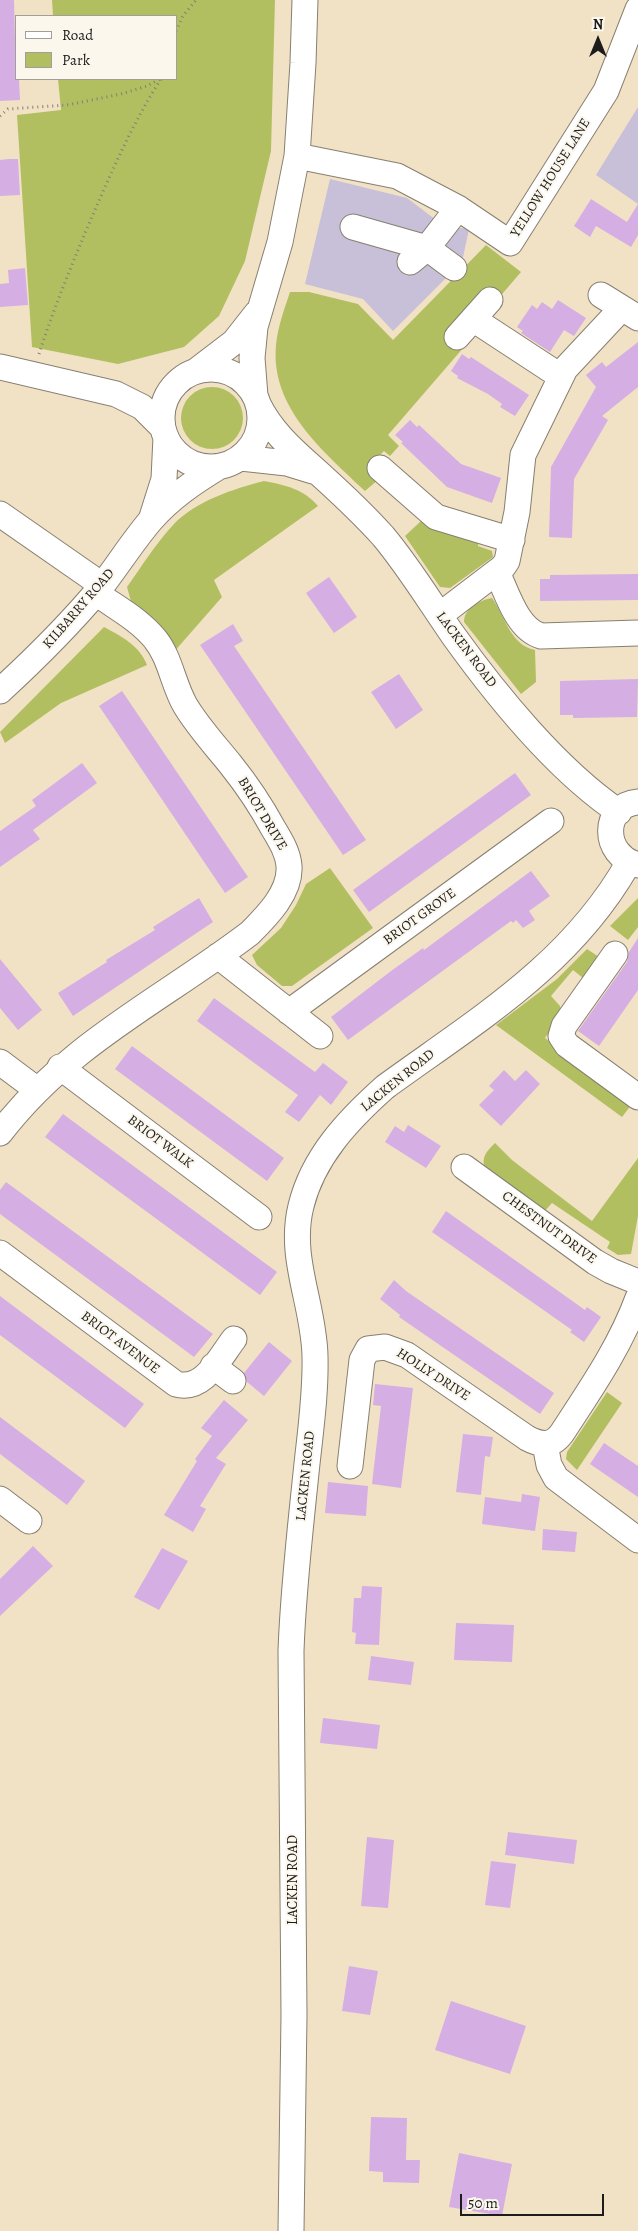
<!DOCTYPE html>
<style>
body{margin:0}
#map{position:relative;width:638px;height:2231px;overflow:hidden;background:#f2e2c5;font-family:Alegreya,serif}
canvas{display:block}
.legend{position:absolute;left:15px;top:15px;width:162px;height:65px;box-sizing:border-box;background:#fbf7ec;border:1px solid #a29f99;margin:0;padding:6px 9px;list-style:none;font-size:15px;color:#1c1c1c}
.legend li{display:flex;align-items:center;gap:10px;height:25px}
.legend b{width:25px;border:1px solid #a29f99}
.north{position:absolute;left:573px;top:15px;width:50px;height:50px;-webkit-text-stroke:4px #fbf7ec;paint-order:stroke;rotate:0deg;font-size:14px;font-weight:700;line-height:20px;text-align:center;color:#1c1c1c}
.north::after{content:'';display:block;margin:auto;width:18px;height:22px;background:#1c1c1c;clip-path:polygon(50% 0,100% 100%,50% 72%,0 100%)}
.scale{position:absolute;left:460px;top:2194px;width:144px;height:22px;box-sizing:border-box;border:2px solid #1c1c1c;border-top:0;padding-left:6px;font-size:15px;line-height:18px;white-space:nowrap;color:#1c1c1c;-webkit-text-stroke:4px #fbf7ec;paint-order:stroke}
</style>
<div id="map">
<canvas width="638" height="2231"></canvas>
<ul class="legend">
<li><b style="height:6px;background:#fff"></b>Road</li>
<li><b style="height:14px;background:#b2bf60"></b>Park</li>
</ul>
<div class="north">N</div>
<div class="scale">50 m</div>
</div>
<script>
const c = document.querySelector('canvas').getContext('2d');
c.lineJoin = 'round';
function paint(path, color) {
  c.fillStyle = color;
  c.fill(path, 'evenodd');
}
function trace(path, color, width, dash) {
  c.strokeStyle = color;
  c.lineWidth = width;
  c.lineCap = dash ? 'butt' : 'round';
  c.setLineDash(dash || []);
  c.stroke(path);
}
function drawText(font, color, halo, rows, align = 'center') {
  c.font = font + ' Alegreya,serif';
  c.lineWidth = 4;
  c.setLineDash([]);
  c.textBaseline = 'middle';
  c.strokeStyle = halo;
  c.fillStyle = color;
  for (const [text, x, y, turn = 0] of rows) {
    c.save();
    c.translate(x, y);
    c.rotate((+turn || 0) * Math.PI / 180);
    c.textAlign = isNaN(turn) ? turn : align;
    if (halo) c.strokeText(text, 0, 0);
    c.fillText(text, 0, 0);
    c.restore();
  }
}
paint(new Path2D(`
 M 638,107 L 638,204 L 596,175 Z
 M 330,179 L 407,198 L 444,226 L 469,229 L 462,262 L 393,331 L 363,299 L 305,284 Z`), '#c8bfd8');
paint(new Path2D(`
 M 52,0 L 275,0 L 271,151 L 245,261 L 219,316 L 184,347 L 118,364 L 32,347 L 17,115 L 61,110 L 58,79 L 176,79 L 176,16 L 53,16 Z
 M 486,245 L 521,272 L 497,300 L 448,333 L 464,347 L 388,435 L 399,446 L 390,456 L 384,451 L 368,467 L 379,479 L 365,491 C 324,452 270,408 276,345 C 278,326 284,310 290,292 L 309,292 L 358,304 L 393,340 Z
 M181 418a31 31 0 1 1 62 0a31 31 0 1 1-62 0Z
 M 264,481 C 285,485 304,489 318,506 L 214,580 L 222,597 L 173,653 L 132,605 L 127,587 C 142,566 156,543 174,524 C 196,501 233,489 264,481 Z
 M 422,520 L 479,539 L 478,546 L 492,551 L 493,557 L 450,588 L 440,587 L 405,536 Z
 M 492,598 C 505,616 510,645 535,650 L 536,682 L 521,694 L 464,622 C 464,608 480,600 492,598 Z
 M 104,627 C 121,636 140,646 147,665 L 61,703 L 5,743 L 0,732 Z
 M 330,868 L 373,928 L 292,986 L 282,986 L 257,965 L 252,955 L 281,928 L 296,905 L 306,884 Z
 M 638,898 L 638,927 L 628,940 L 610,926 Z
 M 587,949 L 599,957 L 583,978 L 573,970 L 551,996 L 560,1006 L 562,1013 L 545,1038 L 632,1104 L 622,1117 L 496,1025 L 557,979 Z
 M 495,1143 L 512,1160 L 592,1221 L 638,1158 L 638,1216 L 631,1254 L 618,1255 L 607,1248 L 610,1242 L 552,1203 L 542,1214 L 485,1170 C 481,1157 486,1152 495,1143 Z
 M 607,1392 L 622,1403 L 577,1470 L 566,1459 L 567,1452 Z`), '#b2bf60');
paint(new Path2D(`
 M 0,0 L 14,0 L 16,79 L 19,79 L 20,100 L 0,101 Z
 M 9,159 L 18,159 L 20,195 L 0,196 L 0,160 Z
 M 591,199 L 627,222 L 638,204 L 638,235 L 631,247 L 596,226 L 590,237 L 574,226 Z
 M 25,268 L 28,305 L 0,307 L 0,284 L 9,283 L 8,270 Z
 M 558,300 L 586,318 L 574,336 L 564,330 L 550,352 L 521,333 L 523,331 L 517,327 L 532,305 L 537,309 L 542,302 L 552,309 Z
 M 638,342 L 638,387 L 602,416 L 608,420 L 574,479 L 572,538 L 549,537 L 551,467 L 596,387 L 586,375 L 602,362 L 606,367 Z
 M 462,354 L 469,359 L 471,357 L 529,395 L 515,416 L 500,407 L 502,404 L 488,394 L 457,378 L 458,376 L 451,371 Z
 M 410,420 L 417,427 L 419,425 L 461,464 L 501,478 L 492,503 L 447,487 L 401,443 L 403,442 L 395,435 Z
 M 638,574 L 638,600 L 540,601 L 540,579 L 550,579 L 550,575 Z
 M 329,577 L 357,617 L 334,633 L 306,593 Z
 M 233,624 L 243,641 L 234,646 L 366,840 L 343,855 L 200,645 Z
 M 399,674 L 423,710 L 396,729 L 371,692 Z
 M 638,679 L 637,717 L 573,718 L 573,715 L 560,715 L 560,681 Z
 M 122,691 L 248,877 L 225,893 L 99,706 Z
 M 82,763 L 97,783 L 33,830 L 40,839 L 0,867 L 0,831 L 36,806 L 32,800 Z
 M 515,773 L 531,795 L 369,912 L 353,890 Z
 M 531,871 L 550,896 L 529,911 L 535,920 L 523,928 L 516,920 L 513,923 L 511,921 L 348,1040 L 331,1017 L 391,971 L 423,948 L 424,950 Z
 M 199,898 L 213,922 L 73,1016 L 58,993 L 107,962 L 106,960 L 155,930 L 153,927 Z
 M 638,938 L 638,990 L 599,1046 L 578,1031 L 627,962 L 629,952 Z
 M 0,959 L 42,1010 L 18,1030 L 0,1008 Z
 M 214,998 L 315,1072 L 323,1063 L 348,1082 L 331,1105 L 320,1095 L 299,1122 L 285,1112 L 298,1095 L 197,1021 Z
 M 132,1046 L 284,1158 L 267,1181 L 115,1069 Z
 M 504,1070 L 515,1081 L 526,1070 L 540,1084 L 501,1126 L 479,1105 L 494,1090 L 489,1086 Z
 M 63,1114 L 277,1272 L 260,1295 L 45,1137 Z
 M 408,1125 L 441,1146 L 426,1168 L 385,1142 L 395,1126 L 404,1132 Z
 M 6,1182 L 213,1334 L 194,1357 L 0,1214 L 0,1190 Z
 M 446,1211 L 585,1310 L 587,1307 L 601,1317 L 584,1342 L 570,1332 L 572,1330 L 432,1232 Z
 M 394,1280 L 406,1291 L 554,1393 L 540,1414 L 399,1317 L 400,1315 L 380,1299 Z
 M 0,1296 L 144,1404 L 125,1428 L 0,1335 Z
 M 269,1342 L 292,1361 L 264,1396 L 247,1382 L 244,1373 Z
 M 375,1384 L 413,1388 L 401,1488 L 372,1484 L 381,1406 L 373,1405 Z
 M 224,1400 L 248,1420 L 216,1458 L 226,1464 L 200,1506 L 206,1509 L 193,1532 L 164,1515 L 197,1461 L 195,1459 L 212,1436 L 201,1428 Z
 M 0,1417 L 85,1481 L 67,1505 L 0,1454 Z
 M 463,1434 L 493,1437 L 490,1457 L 485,1456 L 481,1495 L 456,1492 Z
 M 604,1443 L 638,1466 L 638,1497 L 590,1464 Z
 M 328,1482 L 368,1486 L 366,1516 L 325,1513 Z
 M 522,1494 L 540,1497 L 535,1531 L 482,1524 L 485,1497 L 521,1502 Z
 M 543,1529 L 577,1532 L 575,1552 L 542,1550 Z
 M 33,1546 L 53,1566 L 0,1616 L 0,1579 Z
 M 162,1548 L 188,1561 L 159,1610 L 134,1597 Z
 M 362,1586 L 382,1587 L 379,1645 L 355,1644 L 356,1633 L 352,1632 L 354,1598 L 361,1598 Z
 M 456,1623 L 514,1625 L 512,1662 L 454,1660 Z
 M 371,1656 L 414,1662 L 411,1685 L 368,1680 Z
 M 323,1718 L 380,1725 L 377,1749 L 320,1743 Z
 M 508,1832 L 577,1840 L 574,1864 L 505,1855 Z
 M 367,1837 L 394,1840 L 388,1908 L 361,1906 Z
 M 491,1861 L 516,1864 L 510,1908 L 485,1905 Z
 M 349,1966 L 378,1971 L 370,2015 L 342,2011 Z
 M 451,2001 L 526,2026 L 510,2074 L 435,2050 Z
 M 371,2117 L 407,2118 L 406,2160 L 420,2160 L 419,2183 L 383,2182 L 383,2172 L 369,2171 Z
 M 459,2153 L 512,2164 L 502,2216 L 449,2207 Z`), '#d5aee4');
const minor = new Path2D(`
 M 297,156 L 397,176 L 458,208 L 510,243 L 606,91 L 638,9
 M 353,227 L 427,248 L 454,268
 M 410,262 L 427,248 L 458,208
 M 601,295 L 638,318
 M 473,319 L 560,376
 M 457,337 L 490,300
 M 0,367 L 116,394 L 142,407 L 163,428
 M162 418a49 49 0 1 1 98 0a49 49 0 1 1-98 0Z
 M 196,371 L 234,342 L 256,314
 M 255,396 L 252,358 L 255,327 L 280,242 L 297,156 L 303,63 L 305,0
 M 258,404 C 273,435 299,455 323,477 C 344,496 364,515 383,536 C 409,567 430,602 453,635 C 496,695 558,771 619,812
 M 241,458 L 287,463 L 313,471
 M 380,468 L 436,517 L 512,540
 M 0,514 L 102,585
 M 152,517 L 164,479 L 166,437
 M 497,572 C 507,593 517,629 541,636 L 638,633
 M 440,615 L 503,567 L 507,561 L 517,512 L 523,455 L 565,369 L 622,308
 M 0,691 C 36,658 70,624 101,587 C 118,565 133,541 151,520 C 171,497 194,482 220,466
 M 638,802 C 602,805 601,855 638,865
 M 615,954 L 564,1026 L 561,1036 L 567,1045 L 638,1097
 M 218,956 L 320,1036
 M 289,1012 L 551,821
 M 0,1062 L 36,1089
 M 60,1067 L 259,1217
 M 0,1133 C 69,1043 162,1000 250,933 C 267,916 291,892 289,866 C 288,852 280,840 273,828 C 261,806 247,785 231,765 C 215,745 198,727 185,705 C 173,684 170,657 155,639 C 140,620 115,607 96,593
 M 464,1167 L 595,1262 L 611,1271 L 638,1282
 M 0,1253 L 176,1384 C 204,1392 220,1357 234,1339
 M 213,1366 L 233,1381
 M 545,1444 L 549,1465 L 556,1478 L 638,1540
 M 350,1466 L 362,1360 L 368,1349 L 385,1347 L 407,1355 L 527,1438 C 540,1445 552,1447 562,1433 C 590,1390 620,1347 638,1298
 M 0,1499 L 29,1521
 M 291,2231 L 294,2015 L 291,1651 C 293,1591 300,1532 306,1473 C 310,1434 316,1395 315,1356 C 314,1304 288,1258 301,1206 C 313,1157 348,1120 385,1087 C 477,1020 571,965 629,862`);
trace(minor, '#877f70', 27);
trace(new Path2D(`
 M 176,31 L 183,16 L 196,0
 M 0,116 L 8,109 L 67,105 L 121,94 L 147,86 L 160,79
 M 39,354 C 52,313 69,272 85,233 C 108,180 130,127 161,79`), '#877f70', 3, [1, 4]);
trace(minor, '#fff', 25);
drawText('14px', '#1c1c1c', '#fbf7ec', [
 ["YELLOW HOUSE LANE",551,178,-58],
 ["KILBARRY ROAD",79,609,-49],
 ["LACKEN ROAD",466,650,53],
 ["BRIOT DRIVE",262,814,59],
 ["BRIOT GROVE",420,917,-36],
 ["LACKEN ROAD",398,1081,-39],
 ["BRIOT WALK",160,1142,37],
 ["CHESTNUT DRIVE",549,1228,36],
 ["BRIOT AVENUE",120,1343,37],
 ["HOLLY DRIVE",433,1375,33],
 ["LACKEN ROAD",306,1476,-84],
 ["LACKEN ROAD",294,1880,-90]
]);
</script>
